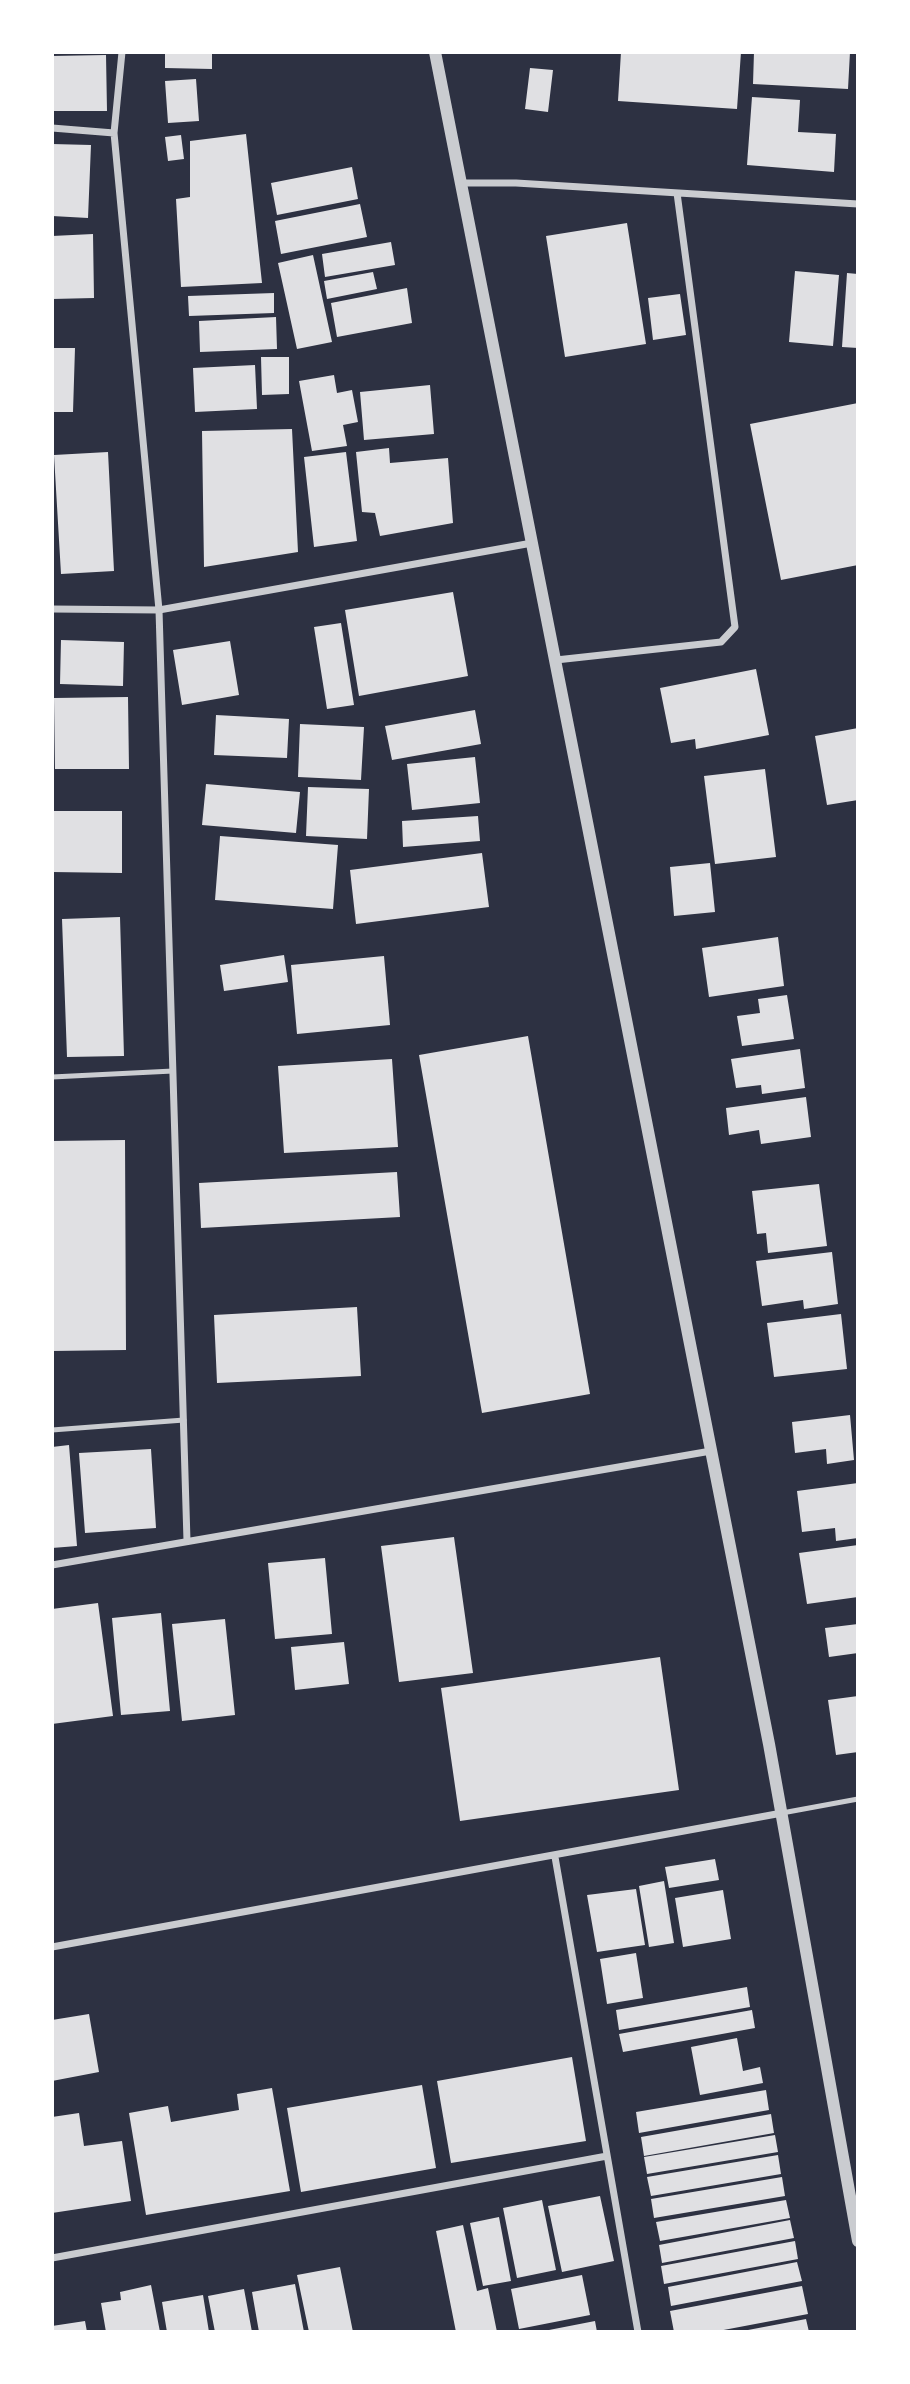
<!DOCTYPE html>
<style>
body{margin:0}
#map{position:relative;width:910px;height:2384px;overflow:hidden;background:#2d3142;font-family:"Fira Sans",sans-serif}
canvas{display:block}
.frame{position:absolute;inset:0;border:54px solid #fff;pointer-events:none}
</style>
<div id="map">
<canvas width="910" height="2384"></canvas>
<div class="frame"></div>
</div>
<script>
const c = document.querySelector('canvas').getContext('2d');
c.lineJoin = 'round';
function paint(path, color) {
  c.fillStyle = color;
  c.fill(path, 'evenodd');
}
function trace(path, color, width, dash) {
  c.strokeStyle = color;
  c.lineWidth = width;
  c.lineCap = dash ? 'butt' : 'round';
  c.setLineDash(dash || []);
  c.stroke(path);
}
paint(new Path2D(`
 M 165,52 L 212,52 L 212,69 L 165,68 Z
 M 621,52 L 741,52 L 737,109 L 618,101 Z
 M 754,52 L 850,52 L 848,89 L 753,84 Z
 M 106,55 L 107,111 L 52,111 L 52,56 Z
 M 530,68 L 553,70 L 548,112 L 525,109 Z
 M 196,79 L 199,121 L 168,123 L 165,81 Z
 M 752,97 L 800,100 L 798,132 L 836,134 L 834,172 L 747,165 Z
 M 246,134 L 262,283 L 181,287 L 176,199 L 190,197 L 190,141 Z
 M 181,135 L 184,159 L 168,161 L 165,137 Z
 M 52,144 L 91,145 L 88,218 L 52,216 Z
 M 352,167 L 358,199 L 277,215 L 271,183 Z
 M 360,204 L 367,237 L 281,254 L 275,221 Z
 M 627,223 L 646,344 L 565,357 L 546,236 Z
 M 93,234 L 94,298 L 52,299 L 52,236 Z
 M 391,242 L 395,265 L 325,277 L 322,254 Z
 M 313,255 L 332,342 L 297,349 L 278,263 Z
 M 795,271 L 839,275 L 833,346 L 789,342 Z
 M 373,272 L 377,289 L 327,299 L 324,281 Z
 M 847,273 L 858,274 L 858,348 L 842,347 Z
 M 407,288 L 412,323 L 337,337 L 331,303 Z
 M 274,293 L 274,313 L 189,316 L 188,296 Z
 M 680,294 L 686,335 L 653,340 L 648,298 Z
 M 276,317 L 277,349 L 200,352 L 199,321 Z
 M 52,348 L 75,348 L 73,412 L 52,412 Z
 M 261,357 L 289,357 L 289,394 L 262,395 Z
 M 255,365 L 257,409 L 195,412 L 193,368 Z
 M 334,375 L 337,393 L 352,390 L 358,422 L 343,425 L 347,446 L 312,451 L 299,381 Z
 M 430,385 L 434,434 L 364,440 L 360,392 Z
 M 858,403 L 858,565 L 781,580 L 750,424 Z
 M 292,429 L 298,552 L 204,567 L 202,431 Z
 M 389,448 L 390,463 L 448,458 L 453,523 L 380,536 L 375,513 L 362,512 L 356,452 Z
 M 108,452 L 114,571 L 61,574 L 54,455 Z
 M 346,452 L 357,541 L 314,547 L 304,457 Z
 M 453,592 L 468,676 L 359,696 L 345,610 Z
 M 341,623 L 354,705 L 327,709 L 314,627 Z
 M 61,640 L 124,642 L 123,686 L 60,684 Z
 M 230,641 L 239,695 L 182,705 L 173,650 Z
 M 756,669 L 769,735 L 696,749 L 695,739 L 671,743 L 660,688 Z
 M 128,697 L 129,769 L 55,769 L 54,698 Z
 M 475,710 L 481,744 L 392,760 L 385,726 Z
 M 216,715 L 289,719 L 287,758 L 214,755 Z
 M 300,724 L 364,727 L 361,780 L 298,777 Z
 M 858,728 L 858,800 L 827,805 L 815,736 Z
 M 475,757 L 480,803 L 412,810 L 407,764 Z
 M 765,769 L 776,857 L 715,864 L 704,776 Z
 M 206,784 L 300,792 L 296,833 L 202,825 Z
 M 308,787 L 369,789 L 367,839 L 306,836 Z
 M 52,811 L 122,811 L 122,873 L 52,872 Z
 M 478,816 L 480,841 L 403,847 L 402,821 Z
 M 220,836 L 338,845 L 333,909 L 215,900 Z
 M 482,853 L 489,907 L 356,924 L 350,870 Z
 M 710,863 L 715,912 L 674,916 L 670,867 Z
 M 120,917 L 124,1056 L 67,1057 L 62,919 Z
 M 778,937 L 784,986 L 709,997 L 702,948 Z
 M 284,955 L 288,982 L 224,991 L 220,965 Z
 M 384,956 L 390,1025 L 297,1034 L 291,965 Z
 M 787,995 L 794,1039 L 742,1046 L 737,1016 L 760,1013 L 758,999 Z
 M 528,1036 L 590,1394 L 482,1413 L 419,1055 Z
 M 800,1049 L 805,1088 L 762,1094 L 761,1085 L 736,1088 L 731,1059 Z
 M 392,1059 L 398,1147 L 284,1153 L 278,1066 Z
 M 806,1097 L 811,1137 L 761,1144 L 759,1130 L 729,1135 L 726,1108 Z
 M 125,1140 L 126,1350 L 52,1351 L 52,1141 Z
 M 397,1172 L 400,1217 L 201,1228 L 199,1183 Z
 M 819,1184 L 827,1246 L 768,1253 L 766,1233 L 757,1234 L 752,1191 Z
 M 832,1252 L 838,1304 L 804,1309 L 803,1300 L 762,1306 L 756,1261 Z
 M 357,1307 L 361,1376 L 217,1383 L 214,1315 Z
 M 841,1314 L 847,1369 L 774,1377 L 767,1323 Z
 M 850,1415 L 854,1460 L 827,1464 L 826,1449 L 795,1453 L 792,1422 Z
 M 69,1445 L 77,1546 L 52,1548 L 52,1447 Z
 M 151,1449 L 156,1528 L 85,1533 L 79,1453 Z
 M 858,1483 L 858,1538 L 836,1541 L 835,1528 L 802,1532 L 797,1491 Z
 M 454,1537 L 473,1673 L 399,1682 L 381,1546 Z
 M 858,1545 L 858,1597 L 807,1604 L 799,1553 Z
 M 325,1558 L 332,1634 L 275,1639 L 268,1563 Z
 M 98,1603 L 113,1716 L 52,1724 L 52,1609 Z
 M 161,1613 L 170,1711 L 121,1715 L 112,1618 Z
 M 225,1619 L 235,1715 L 182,1721 L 172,1624 Z
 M 858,1624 L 858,1653 L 829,1657 L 825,1628 Z
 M 344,1642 L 349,1684 L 295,1690 L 291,1647 Z
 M 660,1657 L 679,1790 L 460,1821 L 441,1688 Z
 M 858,1696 L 858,1752 L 836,1755 L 828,1700 Z
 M 715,1859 L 719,1880 L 669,1888 L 665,1867 Z
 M 664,1881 L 674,1943 L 649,1947 L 639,1886 Z
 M 636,1889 L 645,1945 L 597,1952 L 587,1895 Z
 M 723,1890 L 731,1939 L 683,1947 L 675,1898 Z
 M 636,1953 L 643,1998 L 607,2004 L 600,1959 Z
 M 747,1987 L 750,2007 L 619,2030 L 616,2010 Z
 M 752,2010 L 755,2028 L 623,2052 L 619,2034 Z
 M 89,2014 L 99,2072 L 52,2081 L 52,2020 Z
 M 737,2038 L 743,2071 L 760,2067 L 763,2083 L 700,2095 L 691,2047 Z
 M 572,2057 L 586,2141 L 451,2163 L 437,2081 Z
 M 422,2085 L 436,2168 L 301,2192 L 287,2108 Z
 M 272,2088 L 290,2191 L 146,2215 L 129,2113 L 168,2106 L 171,2122 L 239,2110 L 237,2094 Z
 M 766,2090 L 769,2110 L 639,2133 L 636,2112 Z
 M 79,2113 L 84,2146 L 122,2141 L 131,2201 L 52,2213 L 52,2117 Z
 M 771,2114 L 774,2133 L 644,2156 L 641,2137 Z
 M 775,2135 L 778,2152 L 647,2174 L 644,2157 Z
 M 778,2155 L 781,2174 L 651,2196 L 647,2177 Z
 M 782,2177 L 785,2196 L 654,2218 L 651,2199 Z
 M 600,2196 L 614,2261 L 562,2272 L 548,2206 Z
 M 542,2200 L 556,2270 L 517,2278 L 503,2208 Z
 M 786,2200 L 790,2218 L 660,2241 L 656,2222 Z
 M 499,2217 L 511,2281 L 483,2286 L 470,2223 Z
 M 790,2220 L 794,2238 L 662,2263 L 659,2245 Z
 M 463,2225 L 477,2291 L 488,2288 L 497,2332 L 456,2332 L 436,2231 Z
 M 795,2241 L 798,2259 L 664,2284 L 661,2266 Z
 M 797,2262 L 802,2281 L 671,2306 L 668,2287 Z
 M 340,2267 L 353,2332 L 309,2332 L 297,2275 Z
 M 582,2275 L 590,2315 L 519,2329 L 511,2289 Z
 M 295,2284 L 304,2332 L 259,2332 L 252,2292 Z
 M 151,2285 L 160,2332 L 106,2332 L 101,2303 L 121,2300 L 120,2292 Z
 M 802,2286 L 808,2314 L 713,2332 L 674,2332 L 670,2311 Z
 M 244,2289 L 252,2332 L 215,2332 L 208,2296 Z
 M 203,2295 L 209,2332 L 167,2332 L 162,2302 Z
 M 806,2319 L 809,2332 L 748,2332 L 748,2330 Z
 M 85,2321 L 87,2332 L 52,2332 L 52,2326 Z
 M 595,2321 L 597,2332 L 549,2332 L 549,2330 Z`), '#e0e0e3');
trace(new Path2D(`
 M 52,1077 L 173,1071
 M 52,1430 L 184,1420
 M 782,1813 L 858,1799`), '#caccd0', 5);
trace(new Path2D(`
 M 122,52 L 114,133 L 159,610 L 187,1541
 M 52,128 L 114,133
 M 460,183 L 516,183 L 858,204
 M 52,609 L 159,610 L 532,543
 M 556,660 L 721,642 L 735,627 L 677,193
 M 52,1565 L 711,1451
 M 555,1857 L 638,2332
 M 52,1947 L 782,1813
 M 52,2258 L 607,2156`), '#caccd0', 7);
trace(new Path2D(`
 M 435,52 L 769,1744 L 858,2241`), '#caccd0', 12);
</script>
